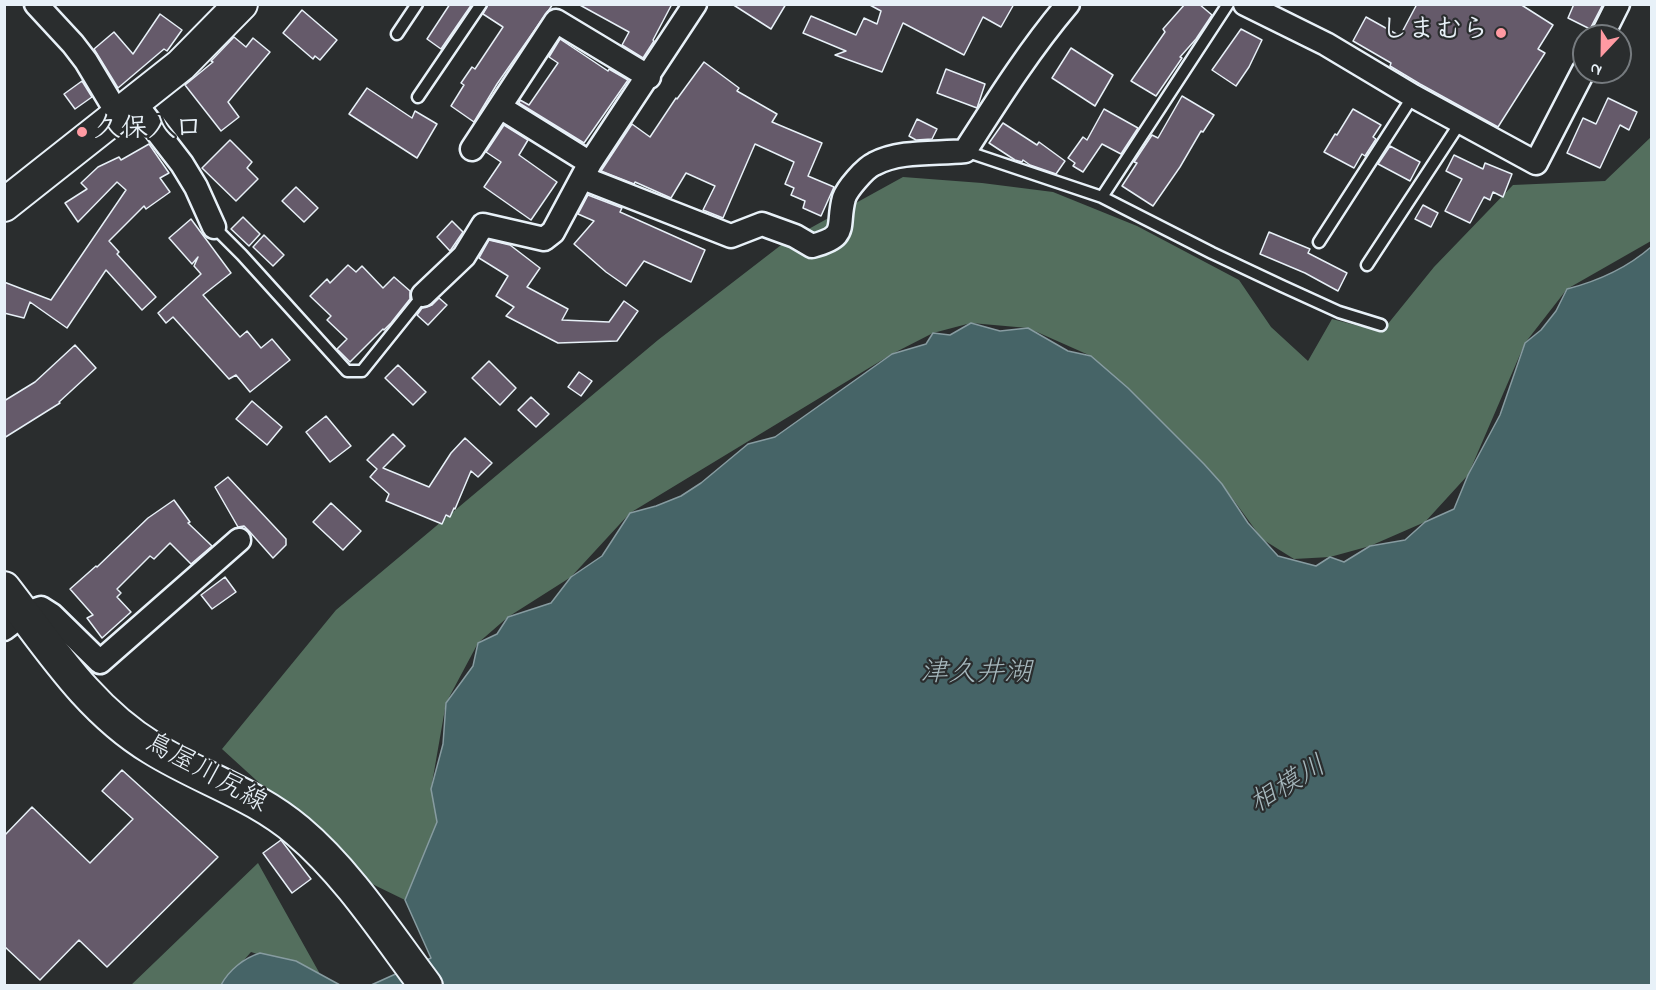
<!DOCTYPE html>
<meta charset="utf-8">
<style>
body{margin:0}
#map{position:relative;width:1656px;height:990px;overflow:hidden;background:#2a2d2e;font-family:"Indie Flower",sans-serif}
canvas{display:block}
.frame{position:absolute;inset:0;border:6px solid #e8f1f8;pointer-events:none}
.north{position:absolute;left:1572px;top:24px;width:60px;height:60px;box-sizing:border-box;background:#2a2d2e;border:2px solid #767b7f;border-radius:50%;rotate:202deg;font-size:16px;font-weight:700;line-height:24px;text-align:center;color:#e8f1f8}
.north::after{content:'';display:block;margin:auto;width:21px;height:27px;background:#ff9aa2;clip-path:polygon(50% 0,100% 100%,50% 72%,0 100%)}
</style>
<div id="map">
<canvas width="1656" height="990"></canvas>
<div class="frame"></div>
<div class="north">N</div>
</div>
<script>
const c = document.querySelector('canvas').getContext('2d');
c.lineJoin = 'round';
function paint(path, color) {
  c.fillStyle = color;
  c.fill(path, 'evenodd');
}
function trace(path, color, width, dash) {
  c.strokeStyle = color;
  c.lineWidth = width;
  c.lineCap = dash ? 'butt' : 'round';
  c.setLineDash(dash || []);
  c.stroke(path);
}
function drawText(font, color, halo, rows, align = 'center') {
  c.font = font + ' "Indie Flower","Klee One",sans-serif';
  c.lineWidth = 4.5;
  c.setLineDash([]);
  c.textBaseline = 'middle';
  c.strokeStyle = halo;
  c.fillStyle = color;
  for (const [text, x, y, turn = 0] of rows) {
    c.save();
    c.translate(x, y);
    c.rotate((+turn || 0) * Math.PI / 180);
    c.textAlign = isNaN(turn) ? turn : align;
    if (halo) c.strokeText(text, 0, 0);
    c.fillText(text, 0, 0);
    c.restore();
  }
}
paint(new Path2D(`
 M 1651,137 L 1651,241 L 1567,289 L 1525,343 L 1468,475 L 1425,522 L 1370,546 L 1330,557 L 1294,559 L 1262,539 L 1222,484 L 1091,356 L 1028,328 L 971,323 L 933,333 L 892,354 L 630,513 L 571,577 L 508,617 L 478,643 L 446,703 L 431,789 L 437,822 L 405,900 L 368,882 L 222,749 L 336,610 L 658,340 L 785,242 L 903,177 L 982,183 L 1053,192 L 1137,226 L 1239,280 L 1271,327 L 1308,361 L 1332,319 L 1363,327 L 1387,325 L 1434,267 L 1513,185 L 1605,181 Z
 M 258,863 L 320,974 L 251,952 L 222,985 L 130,986 Z`), '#546f5e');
const water = new Path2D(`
 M 1651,247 L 1651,985 L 369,986 L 431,958 L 405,900 L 437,822 L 431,789 L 443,744 L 446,703 L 473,666 L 478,643 L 497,634 L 508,617 L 551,603 L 571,577 L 602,556 L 630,513 L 656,506 L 681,496 L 701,483 L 748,444 L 775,437 L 892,354 L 926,344 L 933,333 L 950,335 L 971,323 L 1000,331 L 1028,328 L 1068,351 L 1091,356 L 1128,388 L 1204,464 L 1222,484 L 1248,523 L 1278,556 L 1316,566 L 1330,557 L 1344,562 L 1370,546 L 1405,540 L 1425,522 L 1454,509 L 1468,475 L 1500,415 L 1525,343 L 1541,330 L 1556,311 L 1567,289 C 1598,281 1627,268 1651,247 Z
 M 260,953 L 296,961 L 340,985 L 221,985 C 229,970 244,958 260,953 Z`);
paint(water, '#466467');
trace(water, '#879ca1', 1.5);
const building = new Path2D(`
 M 450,4 L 472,4 L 441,49 L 427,39 Z
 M 488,4 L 553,4 L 497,84 L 474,122 L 451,106 L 464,85 L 461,83 L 472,67 L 475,69 L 503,27 L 483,14 Z
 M 578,4 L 672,4 L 653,40 L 654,41 L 643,58 L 622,45 L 629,32 Z
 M 732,4 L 786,4 L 771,29 Z
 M 868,4 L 1014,4 L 1001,27 L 983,17 L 964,55 L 903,23 L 882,72 L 835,55 L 846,51 L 803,33 L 811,16 L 856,35 L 864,18 L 877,24 L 881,11 Z
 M 1185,4 L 1199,4 L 1212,15 L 1196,39 L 1180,57 L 1182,58 L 1156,96 L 1131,81 L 1165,32 L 1163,29 Z
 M 1417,4 L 1520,4 L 1553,25 L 1538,49 L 1545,53 L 1498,127 L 1420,84 L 1390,66 L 1391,63 L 1353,41 L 1366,17 L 1400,36 Z
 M 1574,4 L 1603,4 L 1590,29 L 1568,18 Z
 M 302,10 L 337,40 L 320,60 L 315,56 L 313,59 L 283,33 Z
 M 160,14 L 182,30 L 167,51 L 164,49 L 118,88 L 94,49 L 114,32 L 133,54 Z
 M 1241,29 L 1262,40 L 1249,67 L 1236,86 L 1212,70 Z
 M 234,37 L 246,47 L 253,38 L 270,52 L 228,102 L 239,117 L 221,131 L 185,85 L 213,62 L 211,61 Z
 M 560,39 L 608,71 L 609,69 L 628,80 L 584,143 L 519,103 L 520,100 L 529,105 L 558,63 L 549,57 Z
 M 1071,48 L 1113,75 L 1095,106 L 1052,78 Z
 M 704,62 L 739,88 L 737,91 L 777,114 L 772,122 L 822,143 L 808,176 L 834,187 L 821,216 L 803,208 L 805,201 L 791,195 L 794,188 L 785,184 L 794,162 L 755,144 L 723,218 L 703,210 L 715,186 L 686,173 L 671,198 L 635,182 L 634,184 L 601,171 L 632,124 L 650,137 L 676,98 L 677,99 Z
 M 946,69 L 985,84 L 977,108 L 937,93 Z
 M 82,81 L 92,97 L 75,109 L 64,94 Z
 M 367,88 L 412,118 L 415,111 L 437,124 L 417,158 L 349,114 Z
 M 1182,96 L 1214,115 L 1203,132 L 1201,131 L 1180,167 L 1153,206 L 1122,186 L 1137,163 L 1134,162 L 1152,135 L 1158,138 Z
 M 1608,98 L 1637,112 L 1629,130 L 1620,125 L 1600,168 L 1567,153 L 1583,118 L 1596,124 Z
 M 1104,109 L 1138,128 L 1121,154 L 1102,144 L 1083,172 L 1073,166 L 1075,163 L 1068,158 L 1083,137 L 1087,140 Z
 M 1353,109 L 1381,125 L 1373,137 L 1376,139 L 1365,156 L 1362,154 L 1354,168 L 1324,152 L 1335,134 L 1337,135 Z
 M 917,119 L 937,129 L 932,139 L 916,140 L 909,136 Z
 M 1003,123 L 1037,145 L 1039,142 L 1065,161 L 1056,174 L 1030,165 L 1023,160 L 1022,162 L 1015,160 L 989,143 Z
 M 504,125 L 528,140 L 519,155 L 557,182 L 531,220 L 484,187 L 501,162 L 486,152 Z
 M 230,140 L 252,162 L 247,168 L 258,179 L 236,201 L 202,168 Z
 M 149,144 L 169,173 L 160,178 L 170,192 L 146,209 L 144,206 L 109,241 L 119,252 L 117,254 L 156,297 L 142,310 L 106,270 L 67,328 L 30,302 L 24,318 L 4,313 L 4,282 L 51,300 L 126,190 L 117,182 L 78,222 L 65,203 L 87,189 L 81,183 L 98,167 L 119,157 L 121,160 Z
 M 1390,146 L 1420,162 L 1410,181 L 1378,164 Z
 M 1454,155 L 1483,169 L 1485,163 L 1512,174 L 1503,197 L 1493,192 L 1490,200 L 1484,197 L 1470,223 L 1445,211 L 1462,179 L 1446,171 Z
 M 296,187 L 318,208 L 304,222 L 282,201 Z
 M 588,195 L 622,208 L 620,212 L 705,250 L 691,282 L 644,261 L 626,286 L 606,272 L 574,244 L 594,221 L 578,214 Z
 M 1423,205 L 1438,213 L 1431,227 L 1415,219 Z
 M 243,217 L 260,234 L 249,246 L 231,229 Z
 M 191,219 L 231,273 L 203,295 L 240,337 L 247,331 L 261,348 L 272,339 L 290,360 L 250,392 L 236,375 L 229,379 L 173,317 L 166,323 L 158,313 L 201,274 L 194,266 L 198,257 L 192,264 L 169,238 Z
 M 452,221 L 463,232 L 450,251 L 437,237 Z
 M 1269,232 L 1310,249 L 1308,253 L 1347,273 L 1338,291 L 1305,273 L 1260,254 Z
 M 264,235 L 284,255 L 273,266 L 253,247 Z
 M 489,240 L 510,245 L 540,268 L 527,287 L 568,309 L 562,320 L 609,322 L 624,301 L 638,311 L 617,341 L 558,343 L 506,316 L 514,307 L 496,296 L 508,276 L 479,258 Z
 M 348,265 L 356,272 L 362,266 L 383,288 L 394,277 L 410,291 L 410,299 L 391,323 L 384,330 L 383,329 L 350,362 L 337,349 L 347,339 L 327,320 L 331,316 L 310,296 L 327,279 L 330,283 Z
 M 439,298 L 447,305 L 428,325 L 417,315 L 422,308 L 432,305 Z
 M 75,345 L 96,368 L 59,402 L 60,403 L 4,438 L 4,401 L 35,382 Z
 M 489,361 L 516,388 L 500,405 L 472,378 Z
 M 398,365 L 426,392 L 413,405 L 385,378 Z
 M 579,372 L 592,381 L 581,396 L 568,387 Z
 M 531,397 L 549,414 L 536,427 L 518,410 Z
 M 252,401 L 282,427 L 267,445 L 236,419 Z
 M 326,416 L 351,446 L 330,462 L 306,432 Z
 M 393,434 L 405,446 L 383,468 L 429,487 L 451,453 L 465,438 L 492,463 L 478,477 L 471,471 L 455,509 L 454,508 L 450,517 L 446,515 L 442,524 L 386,501 L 389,494 L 370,477 L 377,469 L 367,460 Z
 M 228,477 L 286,539 L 286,545 L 273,558 L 249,531 L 244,526 L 238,527 L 215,487 Z
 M 174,500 L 190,522 L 188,523 L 212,546 L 191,564 L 170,543 L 154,559 L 150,556 L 117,589 L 121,593 L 117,597 L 131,612 L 102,638 L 87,618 L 93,615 L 70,589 L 96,566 L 97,567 L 148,518 Z
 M 331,503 L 361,531 L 343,550 L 313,522 Z
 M 225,577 L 236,592 L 212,609 L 201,595 Z
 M 122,770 L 218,857 L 107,967 L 79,940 L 40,980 L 4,946 L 4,836 L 32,807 L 90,863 L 133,819 L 102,791 Z
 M 281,840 L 311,879 L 292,893 L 263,853 Z`);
paint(building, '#655a6a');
trace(building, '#e8f1f8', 1.5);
const service = new Path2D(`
 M 397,34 L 417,4
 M 418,97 L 481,4
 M 965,151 L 1102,197 L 1212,253 L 1282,286 L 1339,312 L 1381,325
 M 1102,197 L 1228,4
 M 214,227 L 242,255 L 347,371 L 362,371 L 423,295
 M 1319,242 L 1413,96
 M 1367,265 L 1460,123`);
const minor = new Path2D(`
 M 36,4 L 73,44 L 86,61 L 119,116
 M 1245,4 L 1326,44 L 1413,96 L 1536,163 L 1584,70
 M 1602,36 L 1618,4
 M 135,103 L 182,164 L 196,187 L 214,227
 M 500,107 L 590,163
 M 472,149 L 556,21 L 649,77
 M 583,178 L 731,236 L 762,224 L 795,236 L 812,246 C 850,236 836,227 844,198 C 847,189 865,168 874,164 C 900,150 936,154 965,151 C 997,101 1029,50 1068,4
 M 423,295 L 464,256 L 483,225 L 544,239 L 553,232 L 590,163 L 695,4
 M 4,629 L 24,614 L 41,608 L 52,615 L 100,662 L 239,540`);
const secondary = new Path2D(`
 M 4,205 L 181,65 L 241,4
 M 4,588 C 49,646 88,709 152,748 C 200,778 255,794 298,831 C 347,872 387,934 426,986`);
trace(service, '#e8f1f8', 15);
trace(minor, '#e8f1f8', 27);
trace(secondary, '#e8f1f8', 36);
trace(service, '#2a2d2e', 10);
trace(minor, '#2a2d2e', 22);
trace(secondary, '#2a2d2e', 32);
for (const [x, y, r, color] of [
 [1501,33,6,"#ff9aa2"],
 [82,132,6,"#ff9aa2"]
]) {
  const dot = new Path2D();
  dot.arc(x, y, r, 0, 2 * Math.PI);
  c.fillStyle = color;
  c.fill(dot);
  trace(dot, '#2a2d2e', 2);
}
drawText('bold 27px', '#e8f1f8', '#2a2d2e', [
 ["しまむら",1489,33],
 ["久保入口",94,132,"left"]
], 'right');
drawText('27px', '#e8f1f8', '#2a2d2e', [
 ["鳥屋川尻線",205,775,29]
]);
drawText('italic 28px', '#a7b9be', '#2a2d2e', [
 ["津久井湖",976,675],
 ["相模川",1289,787,-31]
]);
</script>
